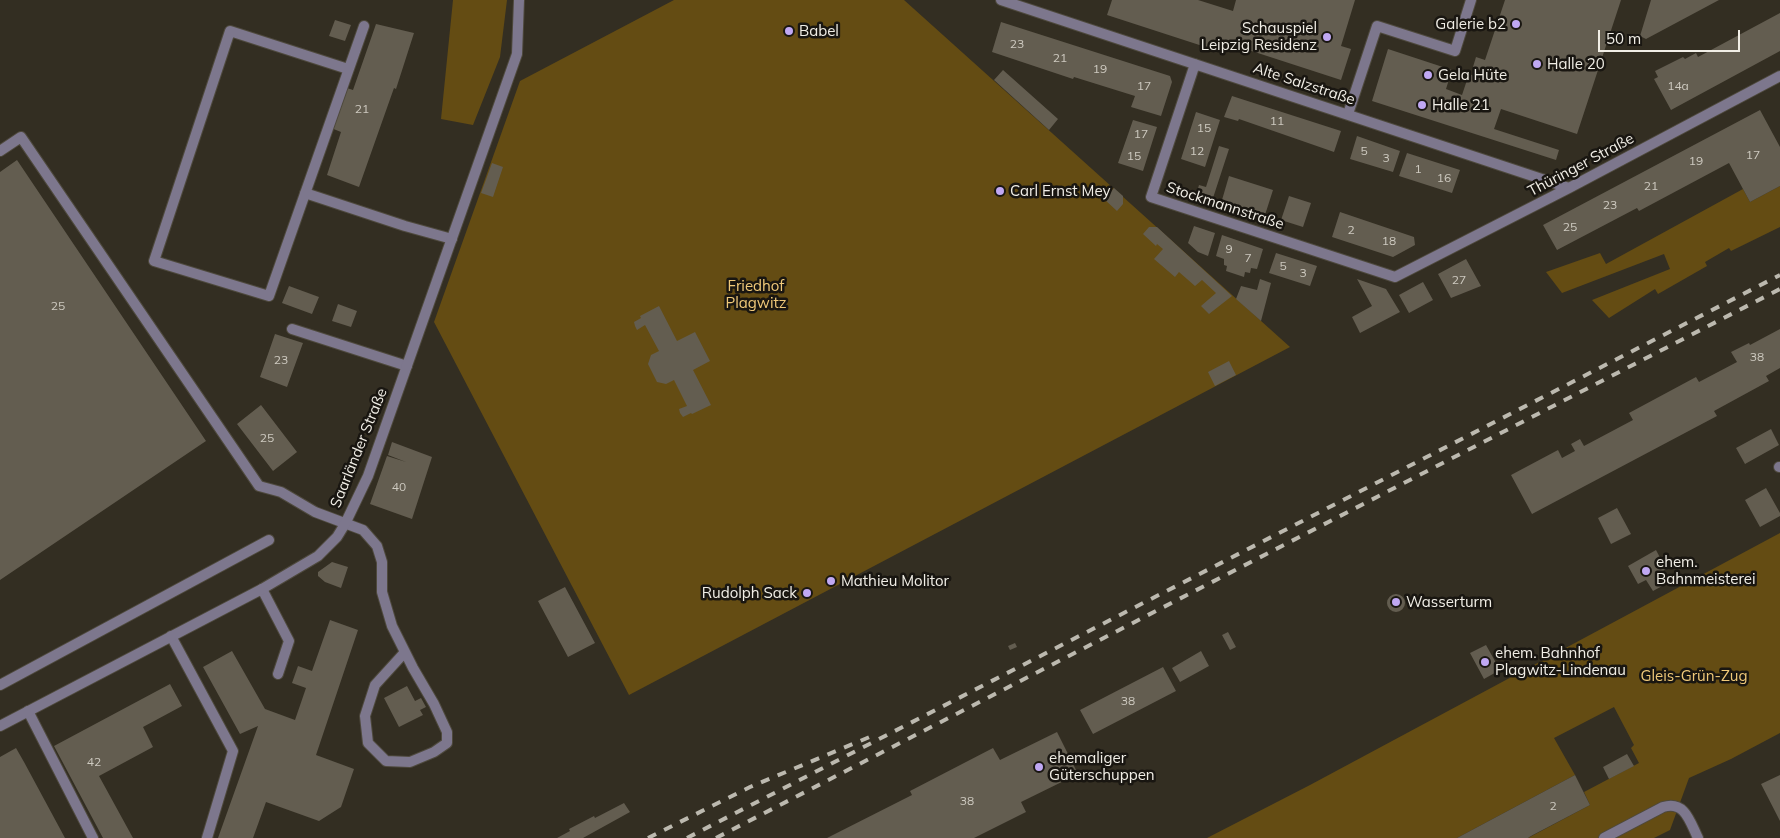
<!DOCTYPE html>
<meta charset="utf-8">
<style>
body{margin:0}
#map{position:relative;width:1780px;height:838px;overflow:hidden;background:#332e22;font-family:Mulish,sans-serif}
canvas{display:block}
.scale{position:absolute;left:1598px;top:30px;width:142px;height:22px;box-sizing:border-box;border:2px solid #f1eee6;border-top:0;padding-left:6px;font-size:15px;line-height:18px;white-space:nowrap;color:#f1eee6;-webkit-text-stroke:4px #191611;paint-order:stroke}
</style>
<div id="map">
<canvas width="1780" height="838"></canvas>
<div class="scale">50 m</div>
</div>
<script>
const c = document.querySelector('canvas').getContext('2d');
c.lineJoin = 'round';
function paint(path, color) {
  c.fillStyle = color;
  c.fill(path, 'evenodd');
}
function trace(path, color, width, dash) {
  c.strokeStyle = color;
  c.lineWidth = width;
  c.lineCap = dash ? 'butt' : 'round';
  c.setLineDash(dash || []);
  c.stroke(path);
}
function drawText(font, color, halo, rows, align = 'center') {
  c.font = font + ' Mulish,sans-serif';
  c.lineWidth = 5;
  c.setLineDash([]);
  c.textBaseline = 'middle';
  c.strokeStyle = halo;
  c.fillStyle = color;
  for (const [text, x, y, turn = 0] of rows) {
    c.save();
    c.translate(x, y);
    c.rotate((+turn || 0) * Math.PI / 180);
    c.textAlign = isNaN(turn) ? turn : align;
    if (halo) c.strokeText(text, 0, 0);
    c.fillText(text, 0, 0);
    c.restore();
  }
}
paint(new Path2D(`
 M 453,0 L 507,0 L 500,57 L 473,125 L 441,119 Z
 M 674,0 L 904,0 L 1290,347 L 629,695 L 434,322 L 520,81 Z
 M 1780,186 L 1780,227 L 1731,251 L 1729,248 L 1705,262 L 1707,266 L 1658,294 L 1655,289 L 1609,318 L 1592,300 L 1670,269 L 1664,254 L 1562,293 L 1546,272 L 1600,253 L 1606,264 L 1743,189 L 1750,202 Z
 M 1780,533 L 1780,733 L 1731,759 L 1689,778 L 1670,830 L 1654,838 L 1528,838 L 1590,805 L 1584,792 L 1639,763 L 1631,748 L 1634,745 L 1614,707 L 1554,738 L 1575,775 L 1457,838 L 1207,838 L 1310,785 Z`), '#644c13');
paint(new Path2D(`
 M 1112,0 L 1198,0 L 1233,11 L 1236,0 L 1355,0 L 1341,46 L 1351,49 L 1341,80 L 1227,43 L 1224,53 L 1107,15 Z
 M 1505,0 L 1621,0 L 1577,134 L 1501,109 L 1494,129 L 1559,150 L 1556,160 L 1372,101 L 1388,49 L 1452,70 L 1446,89 L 1462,95 L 1469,74 L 1480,78 L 1482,71 L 1473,67 L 1476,57 L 1485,60 Z
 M 1651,0 L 1719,0 L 1646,39 L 1640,36 Z
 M 1780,13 L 1780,51 L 1671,110 L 1654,79 L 1658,77 L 1655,71 L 1683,57 L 1685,59 L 1696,53 L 1698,57 Z
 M 335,20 L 351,25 L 345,41 L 329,36 Z
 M 1001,22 L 1170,76 L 1172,82 L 1161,116 L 1131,107 L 1135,96 L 1074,77 L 1073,79 L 992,52 Z
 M 376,24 L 414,33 L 396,89 L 394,88 L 359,187 L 327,175 L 341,132 L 331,128 L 344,87 L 353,90 Z
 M 1003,70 L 1058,119 L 1049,130 L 994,80 Z
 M 1232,96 L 1341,131 L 1334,152 L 1239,119 L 1238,121 L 1224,117 Z
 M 1760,110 L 1780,147 L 1780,186 L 1750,202 L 1729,163 L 1639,211 L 1637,208 L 1557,250 L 1543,225 Z
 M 1196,112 L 1220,120 L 1205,167 L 1181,159 Z
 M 1133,120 L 1157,127 L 1143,171 L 1118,163 Z
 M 1357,136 L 1400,151 L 1393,172 L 1350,159 Z
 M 1219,146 L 1229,149 L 1213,198 L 1197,192 L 1199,185 L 1206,187 Z
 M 1407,153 L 1460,170 L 1452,193 L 1399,176 Z
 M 17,160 L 206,441 L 0,580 L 0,172 Z
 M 492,163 L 503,167 L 493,197 L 481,193 Z
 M 1229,176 L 1273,190 L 1265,215 L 1222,200 Z
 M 1114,188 L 1123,196 L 1123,204 L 1117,211 L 1104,199 Z
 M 1289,196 L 1311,203 L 1303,227 L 1281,220 Z
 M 1340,212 L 1414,237 L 1415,245 L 1393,257 L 1332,237 Z
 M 1194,226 L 1215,233 L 1208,256 L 1198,252 L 1188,243 Z
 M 1149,227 L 1157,227 L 1232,296 L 1209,314 L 1201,306 L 1216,293 L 1202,280 L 1195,286 L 1179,272 L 1175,277 L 1154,259 L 1163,249 L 1157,244 L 1156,246 L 1143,234 Z
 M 1222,235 L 1263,249 L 1257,269 L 1251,268 L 1250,273 L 1245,272 L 1244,277 L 1226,271 L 1227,266 L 1224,265 L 1224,259 L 1216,256 Z
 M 1276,253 L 1317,266 L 1310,286 L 1269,273 Z
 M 1466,259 L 1481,286 L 1451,298 L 1438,274 Z
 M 1260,279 L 1271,283 L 1261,321 L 1236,299 L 1241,286 L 1257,290 Z
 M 1357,279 L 1386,289 L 1400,312 L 1360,333 L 1352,317 L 1372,306 Z
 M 1423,282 L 1433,300 L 1409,313 L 1399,295 Z
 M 289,286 L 319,297 L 312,314 L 282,303 Z
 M 338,304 L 357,311 L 351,327 L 332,321 Z
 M 659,306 L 677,341 L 695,332 L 710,361 L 693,370 L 711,405 L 692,414 L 691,413 L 683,417 L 680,413 L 679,409 L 687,406 L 674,380 L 666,384 L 657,382 L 648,364 L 651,355 L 659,351 L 645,325 L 637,330 L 635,326 L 634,322 L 641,318 L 640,316 Z
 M 1780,329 L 1780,368 L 1766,376 L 1769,381 L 1714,411 L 1717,416 L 1532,514 L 1511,475 L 1558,450 L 1562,458 L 1575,451 L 1571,444 L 1580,439 L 1584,446 L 1633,420 L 1629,413 L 1696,377 L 1699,382 L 1737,362 L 1731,352 L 1749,343 L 1750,345 Z
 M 275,334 L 303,343 L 287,387 L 260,377 Z
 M 1229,361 L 1236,375 L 1215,386 L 1208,372 Z
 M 261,405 L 297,452 L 273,471 L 237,424 Z
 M 1771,429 L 1779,445 L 1745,464 L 1736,448 Z
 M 392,442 L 432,457 L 412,519 L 370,504 L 387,456 L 406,462 L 388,455 Z
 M 1766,488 L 1780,513 L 1780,516 L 1760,527 L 1745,500 Z
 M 1617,508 L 1631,534 L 1611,544 L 1598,518 Z
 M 1656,550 L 1666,569 L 1658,574 L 1664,585 L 1653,591 L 1646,580 L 1638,584 L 1628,566 Z
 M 332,562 L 348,567 L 341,588 L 325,582 L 318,576 L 318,572 Z
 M 565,587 L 595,643 L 568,657 L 538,601 Z
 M1387 603a9 9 0 1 1 18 0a9 9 0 1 1-18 0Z
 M 330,620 L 358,630 L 316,755 L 354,769 L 341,807 L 319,821 L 266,802 L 253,838 L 218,838 L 258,726 L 240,734 L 203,667 L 232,651 L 265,709 L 295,720 L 306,688 L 292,683 L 298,666 L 312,671 Z
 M 1228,632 L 1236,647 L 1230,650 L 1222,635 Z
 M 1015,643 L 1017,647 L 1010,650 L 1008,646 Z
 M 1486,645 L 1500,670 L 1484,679 L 1470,653 Z
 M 1201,651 L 1209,666 L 1180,682 L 1172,668 Z
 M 1163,667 L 1176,691 L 1093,734 L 1080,710 Z
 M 170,684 L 182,706 L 143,727 L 153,747 L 99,776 L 133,838 L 103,838 L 54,746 Z
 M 407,686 L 415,701 L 421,698 L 426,707 L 420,710 L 423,715 L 399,727 L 384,698 Z
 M 1057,732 L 1078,774 L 1021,802 L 1026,812 L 974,838 L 827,838 L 912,795 L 910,791 L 993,748 L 1000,760 Z
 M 16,748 L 24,762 L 65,838 L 0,838 L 0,757 Z
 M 1627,754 L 1634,766 L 1609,779 L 1603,767 Z
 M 1575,775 L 1590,805 L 1531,836 L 1528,838 L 1457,838 Z
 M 1780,775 L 1780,821 L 1761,784 Z
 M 624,803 L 630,812 L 583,838 L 557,838 L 570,831 L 569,829 L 594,816 L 595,818 Z`), '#635d50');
const lane = new Path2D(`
 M 348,69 L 230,31 L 154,261 L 269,296 L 364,26
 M 1348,114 L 1377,26 L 1455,51 L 1471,0
 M 0,151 L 21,137 L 259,486 L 281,492 L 315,512 L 363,530 L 377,546 L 382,562 L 382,592 L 392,626 L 413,668 L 434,704 L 447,732 L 447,743 L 434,752 L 410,762 L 386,761 L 368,743 L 365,716 L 375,685 L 405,652
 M 305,193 L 405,226 L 452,239
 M 292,329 L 407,366
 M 1779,467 L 1780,467
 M 262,589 L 289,641 L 278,674
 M 171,636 L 233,751 L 207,838
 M 0,685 L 269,540
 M 28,711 L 93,838`);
const street = new Path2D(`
 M 1001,0 L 1569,188
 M 1195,64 L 1151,197 L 1395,277 L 1569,188 L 1780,76
 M 0,726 L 262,589 L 318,556 L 337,537 L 345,524 L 368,476 L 517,54 L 519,0
 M 1604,838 L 1663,807 C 1685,800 1690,822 1698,838`);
trace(lane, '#4e493d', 12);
trace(street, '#4e493d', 12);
trace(lane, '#7d778d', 10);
trace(street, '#7d778d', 10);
trace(new Path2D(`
 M 648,838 L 750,787 L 872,736
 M 687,838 L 1780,275
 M 716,838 L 1780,289`), '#bcb9af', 4, [9, 9]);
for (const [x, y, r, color] of [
 [1516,24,5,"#c0a8f3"],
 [789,31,5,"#c0a8f3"],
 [1327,37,5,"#c0a8f3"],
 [1537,64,5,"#c0a8f3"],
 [1428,75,5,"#c0a8f3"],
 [1422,105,5,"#c0a8f3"],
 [1000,191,5,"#c0a8f3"],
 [1646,571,5,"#c0a8f3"],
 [831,581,5,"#c0a8f3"],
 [807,593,5,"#c0a8f3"],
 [1396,602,5,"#c0a8f3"],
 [1485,662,5,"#c0a8f3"],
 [1039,767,5,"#c0a8f3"]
]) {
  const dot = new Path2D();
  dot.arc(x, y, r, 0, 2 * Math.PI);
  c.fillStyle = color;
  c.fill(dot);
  trace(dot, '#191611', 2);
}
drawText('12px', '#cecac0', null, [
 ["23",1017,44],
 ["21",1060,58],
 ["19",1100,69],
 ["17",1144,86],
 ["14a",1678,86],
 ["21",362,109],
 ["11",1277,121],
 ["15",1204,128],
 ["17",1141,134],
 ["12",1197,151],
 ["5",1364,151],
 ["17",1753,155],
 ["15",1134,156],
 ["3",1386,158],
 ["19",1696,161],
 ["1",1418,169],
 ["16",1444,178],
 ["21",1651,186],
 ["23",1610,205],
 ["25",1570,227],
 ["2",1351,230],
 ["18",1389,241],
 ["9",1229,249],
 ["7",1248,258],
 ["5",1283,266],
 ["3",1303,273],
 ["27",1459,280],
 ["25",58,306],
 ["38",1757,357],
 ["23",281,360],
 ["25",267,438],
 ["40",399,487],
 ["38",1128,701],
 ["42",94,762],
 ["38",967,801],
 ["2",1553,806]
]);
drawText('15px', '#f1eee6', '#191611', [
 ["Galerie b2",1506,24,"right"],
 ["Schauspiel",1317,28,"right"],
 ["Leipzig Residenz",1317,45,"right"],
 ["Babel",799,31],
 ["Halle 20",1547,64],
 ["Gela Hüte",1438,75],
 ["Halle 21",1432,105],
 ["Carl Ernst Mey",1010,191],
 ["ehem.",1656,562],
 ["Bahnmeisterei",1656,579],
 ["Mathieu Molitor",841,581],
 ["Rudolph Sack",797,593,"right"],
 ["Wasserturm",1406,602],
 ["ehem. Bahnhof",1495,653],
 ["Plagwitz-Lindenau",1495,670],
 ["ehemaliger",1049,758],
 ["Güterschuppen",1049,775]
], 'left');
drawText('15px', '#f1eee6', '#191611', [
 ["Alte Salzstraße",1304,84,18],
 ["Thüringer Straße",1581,165,-28],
 ["Stockmannstraße",1225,206,18],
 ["Saarländer Straße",359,448,-68]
]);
drawText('15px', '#f0c979', '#191611', [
 ["Friedhof",756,286],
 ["Plagwitz",756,303],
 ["Gleis-Grün-Zug",1694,676]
]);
</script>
